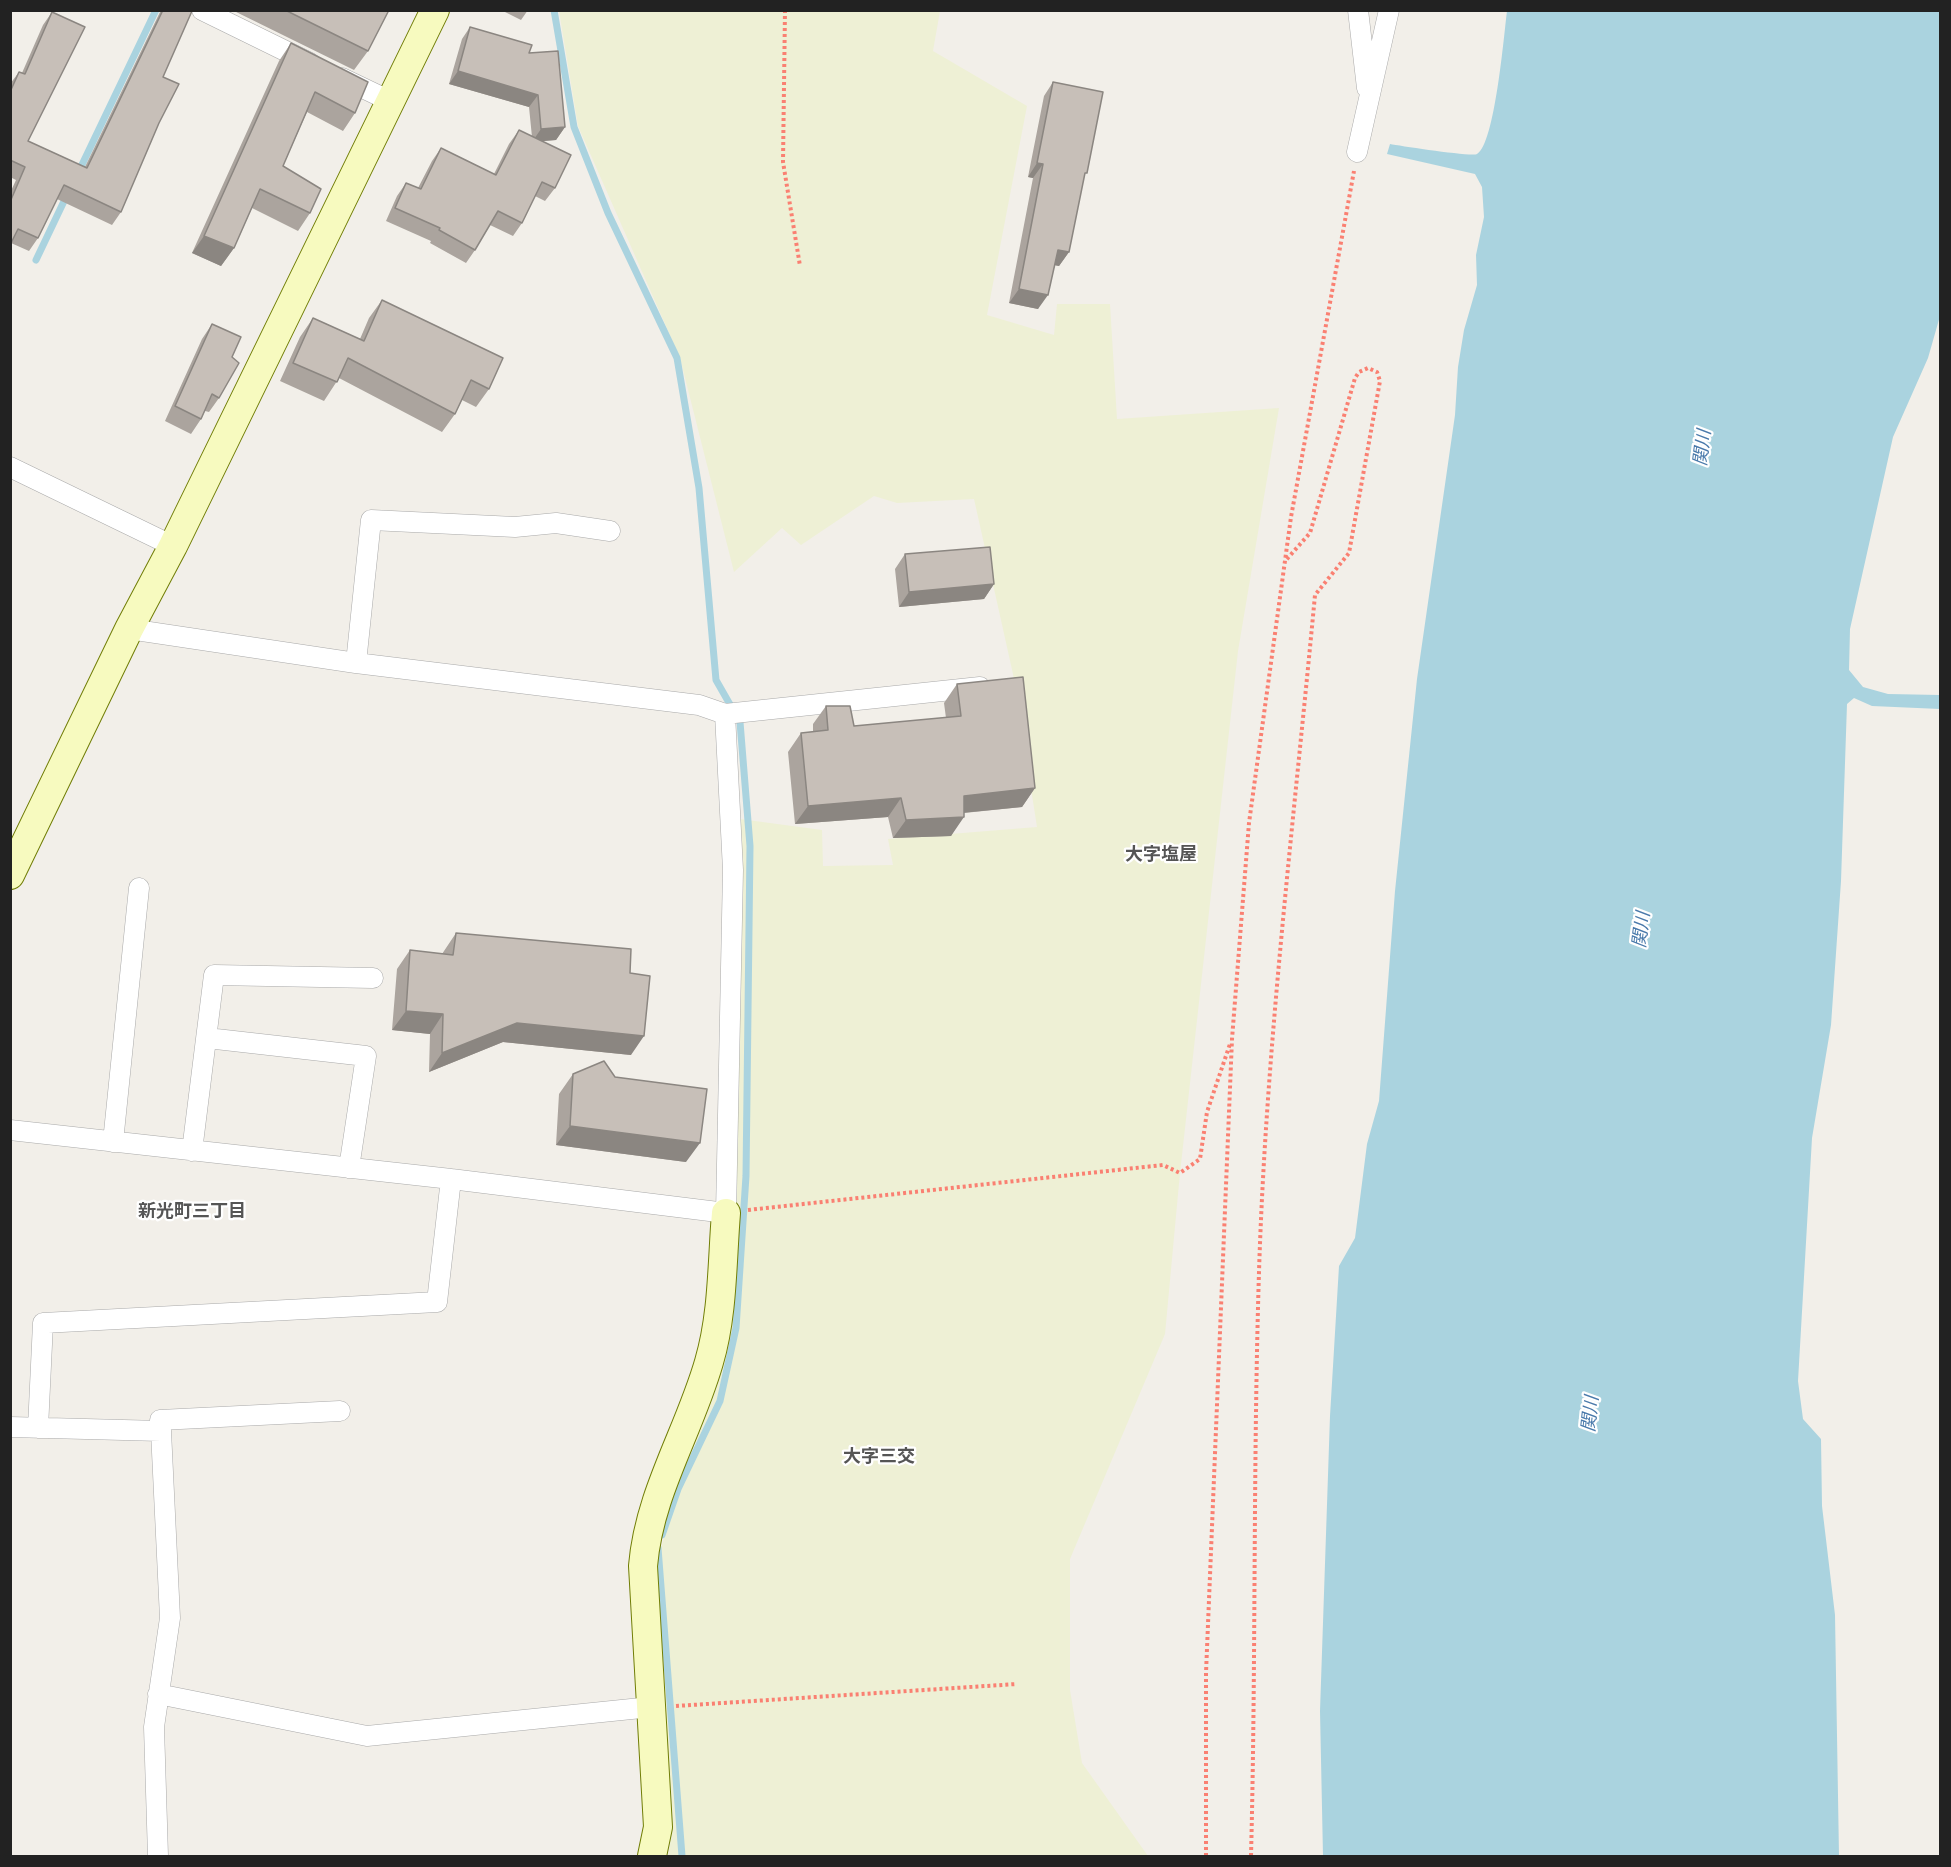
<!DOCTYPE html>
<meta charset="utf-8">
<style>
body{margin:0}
#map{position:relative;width:1951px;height:1867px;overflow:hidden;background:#f2efe9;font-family:Arial,sans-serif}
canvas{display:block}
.frame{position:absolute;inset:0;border:12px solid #222;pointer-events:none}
</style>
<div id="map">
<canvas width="1951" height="1867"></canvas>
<div class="frame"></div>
</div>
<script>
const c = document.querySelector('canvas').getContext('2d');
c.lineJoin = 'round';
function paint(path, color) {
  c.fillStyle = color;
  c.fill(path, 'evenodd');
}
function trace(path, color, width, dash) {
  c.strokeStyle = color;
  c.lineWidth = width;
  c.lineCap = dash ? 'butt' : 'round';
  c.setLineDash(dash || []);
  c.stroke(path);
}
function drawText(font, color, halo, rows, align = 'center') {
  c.font = font + ' Arial,"Noto Sans JP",sans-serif';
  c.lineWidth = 4.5;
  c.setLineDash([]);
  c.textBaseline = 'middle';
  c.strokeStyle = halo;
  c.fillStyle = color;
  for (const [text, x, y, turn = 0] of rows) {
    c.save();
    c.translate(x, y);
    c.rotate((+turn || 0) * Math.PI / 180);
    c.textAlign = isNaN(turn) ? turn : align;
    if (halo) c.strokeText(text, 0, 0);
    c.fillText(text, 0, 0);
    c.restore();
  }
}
paint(new Path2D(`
 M 559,11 L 940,11 L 933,51 L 1027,106 L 987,315 L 1054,335 L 1057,304 L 1110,304 L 1117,419 L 1279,408 L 1238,651 L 1180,1173 L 1165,1334 L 1070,1559 L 1070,1690 L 1082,1763 L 1148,1856 L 668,1856 L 670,1844 L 655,1569 L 678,1489 L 692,1457 L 722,1345 L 740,819 L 822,830 L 823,866 L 893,865 L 888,839 L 1037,827 L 1013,674 L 974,499 L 897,503 L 874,496 L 801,545 L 782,528 L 734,572 L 680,358 L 578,126 Z`), '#eef0d5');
paint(new Path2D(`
 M 1507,11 L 1940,11 L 1940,316 L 1928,358 L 1893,437 L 1850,629 L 1849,670 L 1863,687 L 1888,694 L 1940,695 L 1940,709 L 1872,706 L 1854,698 L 1847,704 L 1841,881 L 1831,1025 L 1812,1138 L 1798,1381 L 1803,1419 L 1821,1439 L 1822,1506 L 1835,1615 L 1839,1856 L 1323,1856 L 1320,1711 L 1330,1416 L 1339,1266 L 1355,1238 L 1367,1144 L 1379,1101 L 1395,891 L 1417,679 L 1455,415 L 1458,367 L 1464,330 L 1477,285 L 1476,255 L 1484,217 L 1482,187 L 1475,174 L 1387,154 L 1390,144 C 1401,146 1472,157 1477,154 C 1495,144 1504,34 1507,11 Z`), '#aad3df');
trace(new Path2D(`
 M 554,10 L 574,127 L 608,213 L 677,358 L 699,488 L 716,680 L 740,722 L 750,846 L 746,1176 L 736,1328 L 720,1401 L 678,1489 L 662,1535
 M 78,173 L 156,10
 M 36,260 L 66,197
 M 658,1548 L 682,1856`), '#aad3df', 7);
const street = new Path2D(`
 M 202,10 L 310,63
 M 1358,10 L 1367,88
 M 342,78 L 390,101
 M 1357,152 L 1389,10
 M 10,467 L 173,546
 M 129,629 L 356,663 L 699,705 L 725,714 L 980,687
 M 356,663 L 371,520 L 515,527 L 556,523 L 610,531
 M 207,1038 L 366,1056 L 349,1168
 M 10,1130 L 451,1179 L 726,1213 L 733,870 L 725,714
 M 113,1142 L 139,888
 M 192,1151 L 214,975 L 373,978
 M 10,1427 L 161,1431 L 170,1618 L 154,1727 L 158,1856
 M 38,1428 L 43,1323 L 437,1302 L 451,1179
 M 161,1431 L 160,1420 L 340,1411
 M 158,1694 L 367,1736 L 651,1707`);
const secondary = new Path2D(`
 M 10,875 L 129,629 L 173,546 L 435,10
 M 652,1856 L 658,1827 L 643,1566 C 649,1493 689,1432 709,1362 C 723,1315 722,1262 726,1213`);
trace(street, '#a9a9a9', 21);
trace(secondary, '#707d05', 30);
trace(new Path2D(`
 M 785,10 L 783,162 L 800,266
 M 748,1210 L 1163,1165 L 1180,1173 L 1200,1159 L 1207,1112 L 1230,1044
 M 676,1706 L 1017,1684
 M 1206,1856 L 1206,1673 L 1232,1039 L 1249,823 L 1291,517 L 1354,171
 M 1251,1856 C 1256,1662 1253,1467 1259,1272 C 1266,1046 1294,820 1315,595 L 1349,553 L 1380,381 L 1377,372 L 1368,368 L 1359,372 L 1355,378 L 1310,533 L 1286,560`), '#fa8072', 4, [3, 3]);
trace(street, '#fff', 20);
trace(secondary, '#f7fabf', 28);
paint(new Path2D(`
 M 161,10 L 192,10 L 163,77 L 159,123 L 121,212 L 112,225 L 57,199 L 38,238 L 29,251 L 11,243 L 10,245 L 10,193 L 16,180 L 10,177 L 10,84 L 19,72 L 22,73 L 43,25 L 52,12 L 28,141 L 85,167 Z
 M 232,10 L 389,10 L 368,51 L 354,70 Z
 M 501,10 L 528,10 L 521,20 Z
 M 470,27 L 529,53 L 565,127 L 556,140 L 542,141 L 555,188 L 545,201 L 535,196 L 522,223 L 513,236 L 490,225 L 475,250 L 466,263 L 430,243 L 431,241 L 386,221 L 397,196 L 406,183 L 418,188 L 432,161 L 441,148 L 494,174 L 509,144 L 519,130 L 532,137 L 529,107 L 449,84 L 462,39 Z
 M 291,43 L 355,113 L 343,131 L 307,112 L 283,166 L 310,213 L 298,231 L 252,208 L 234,248 L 221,266 L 192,253 L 279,61 Z
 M 1053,82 L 1084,178 L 1069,252 L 1059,266 L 1055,265 L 1038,309 L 1009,303 L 1033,178 L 1028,177 L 1044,96 Z
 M 382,300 L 489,389 L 476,407 L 462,400 L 455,414 L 442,432 L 339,378 L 324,401 L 280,381 L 300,337 L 313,318 L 360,339 L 369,318 Z
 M 212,324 L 232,357 L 219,398 L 209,412 L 205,411 L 201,419 L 191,434 L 165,421 L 202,339 Z
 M 905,554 L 994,584 L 984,599 L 899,607 L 895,569 Z
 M 957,684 L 1035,788 L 1022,807 L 964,813 L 951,836 L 893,838 L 888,817 L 795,824 L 788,752 L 801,733 L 813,732 L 813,724 L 826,706 L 854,726 L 946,718 L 944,703 Z
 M 456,933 L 630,973 L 631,1055 L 503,1042 L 429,1072 L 430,1034 L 392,1030 L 397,969 L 410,950 L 442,954 Z
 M 573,1074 L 615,1077 L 686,1162 L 556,1145 L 559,1094 Z`), '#aba49e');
paint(new Path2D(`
 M 458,71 L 538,95 L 529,107 L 449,84 Z
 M 565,127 L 556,140 L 532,142 L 541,129 Z
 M 1037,163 L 1043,164 L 1033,178 L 1028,177 Z
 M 204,236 L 234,248 L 221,266 L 192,253 Z
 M 1058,250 L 1069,252 L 1059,266 L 1048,264 Z
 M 1019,289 L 1048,295 L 1038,309 L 1009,303 Z
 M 994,584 L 984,599 L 899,607 L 909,592 Z
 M 1035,788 L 1022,807 L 951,814 L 964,796 Z
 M 901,798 L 888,817 L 795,824 L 808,806 Z
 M 964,817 L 951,836 L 893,838 L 906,820 Z
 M 406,1011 L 443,1014 L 430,1034 L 392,1030 Z
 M 517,1023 L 644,1036 L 631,1055 L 503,1042 L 429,1072 L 442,1053 Z
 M 570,1126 L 700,1143 L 686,1162 L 556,1145 Z`), '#8b8681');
const building = new Path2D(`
 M 163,10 L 192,11 L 163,77 L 179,84 L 159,123 L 121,212 L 64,185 L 38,238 L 18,229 L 10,245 L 10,202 L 25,167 L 10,160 L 10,92 L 19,72 L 25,74 L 52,12 L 85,27 L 28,141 L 87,168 Z
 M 285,10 L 389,10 L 368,51 Z
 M 470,27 L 532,45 L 529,53 L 558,51 L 565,127 L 541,129 L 538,95 L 458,71 Z
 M 291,43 L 368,82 L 355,113 L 315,92 L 283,166 L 321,189 L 310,213 L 260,189 L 234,248 L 204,236 Z
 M 1053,82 L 1103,92 L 1087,173 L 1085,173 L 1069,252 L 1058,250 L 1048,295 L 1019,289 L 1043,164 L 1037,163 Z
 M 519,130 L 571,155 L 555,188 L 542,182 L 522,223 L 498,211 L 475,250 L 439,230 L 440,228 L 395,208 L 406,183 L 421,189 L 441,148 L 496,175 Z
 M 382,300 L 503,358 L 489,389 L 471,380 L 455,414 L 348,358 L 337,382 L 293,363 L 313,318 L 364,341 Z
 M 212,324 L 241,337 L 232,357 L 239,363 L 219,398 L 212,394 L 201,419 L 175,406 Z
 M 990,547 L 994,584 L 909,592 L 905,554 Z
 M 1023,677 L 1035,788 L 964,796 L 964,817 L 906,820 L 901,798 L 808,806 L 801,733 L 828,730 L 826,706 L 850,706 L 854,726 L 961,716 L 957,684 Z
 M 456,933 L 631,949 L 630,973 L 650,976 L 644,1036 L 517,1023 L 442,1053 L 443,1014 L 406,1011 L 410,950 L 453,955 Z
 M 604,1061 L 615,1077 L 707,1089 L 700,1143 L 570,1126 L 573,1074 Z`);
paint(building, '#c7bfb8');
trace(building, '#8b8681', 1.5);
drawText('italic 18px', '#4a7aab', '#fff', [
 ["関川",1703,448,-83],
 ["関川",1642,930,-83],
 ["関川",1591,1414,-84]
]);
drawText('bold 18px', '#555', '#fff', [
 ["大字塩屋",1161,855],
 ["新光町三丁目",192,1212],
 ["大字三交",879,1457]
]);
</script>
